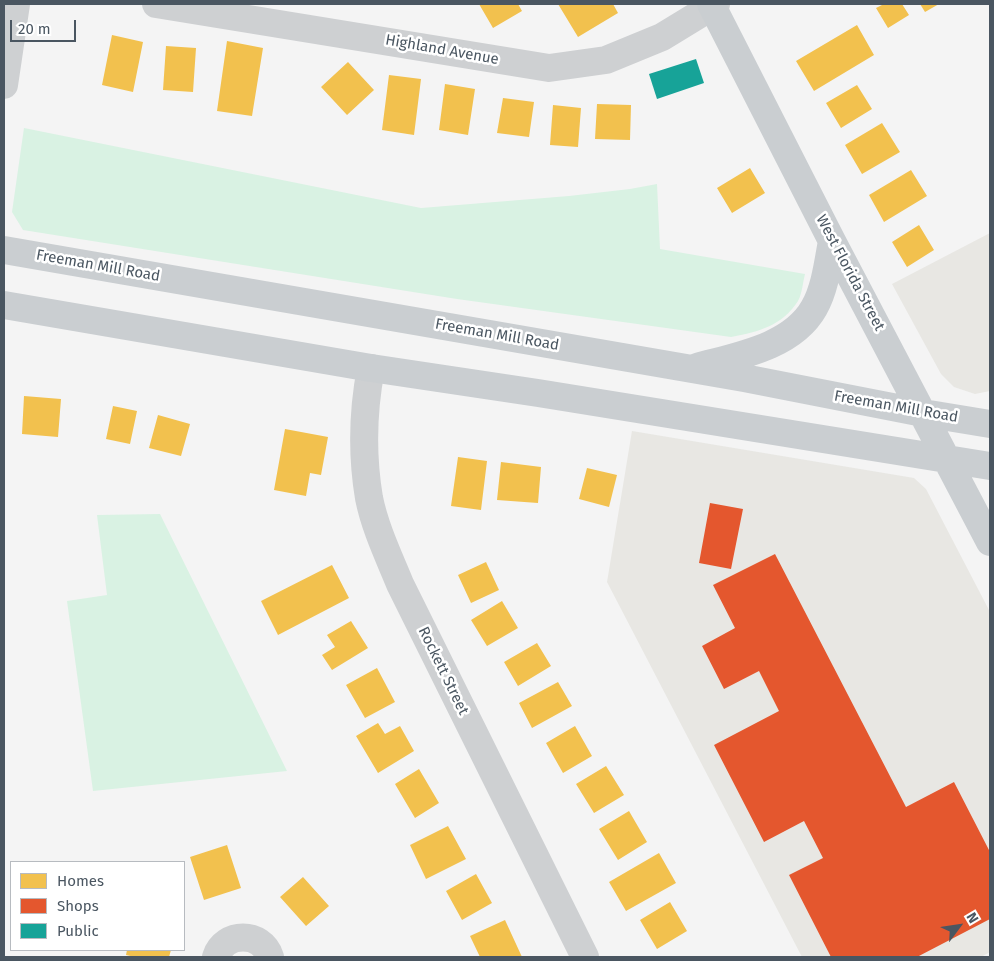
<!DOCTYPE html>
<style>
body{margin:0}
#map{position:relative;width:994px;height:961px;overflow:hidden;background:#f4f4f4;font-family:"Fira Sans",sans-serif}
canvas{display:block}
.frame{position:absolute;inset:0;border:5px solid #4a5661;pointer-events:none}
.legend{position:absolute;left:10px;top:861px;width:175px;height:90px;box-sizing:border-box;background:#fff;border:1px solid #b7bbc0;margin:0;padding:6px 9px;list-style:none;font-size:15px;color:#4a5661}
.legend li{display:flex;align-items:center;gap:10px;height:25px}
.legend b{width:25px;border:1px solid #b7bbc0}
.north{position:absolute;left:934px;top:901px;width:50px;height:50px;-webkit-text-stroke:4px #fff;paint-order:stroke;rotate:59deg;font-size:14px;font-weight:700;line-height:20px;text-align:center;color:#4a5661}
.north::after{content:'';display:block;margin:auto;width:18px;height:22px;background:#4a5661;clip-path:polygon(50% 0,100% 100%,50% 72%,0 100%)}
.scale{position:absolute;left:10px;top:20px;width:66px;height:22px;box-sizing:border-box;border:2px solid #4a5661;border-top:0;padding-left:6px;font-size:15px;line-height:18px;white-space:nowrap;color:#4a5661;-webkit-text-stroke:4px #fff;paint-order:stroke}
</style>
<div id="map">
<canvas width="994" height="961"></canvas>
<div class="frame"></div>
<ul class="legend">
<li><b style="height:14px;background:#f2c14e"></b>Homes</li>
<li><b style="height:14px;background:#e4572e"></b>Shops</li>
<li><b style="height:14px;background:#17a398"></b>Public</li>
</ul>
<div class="north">N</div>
<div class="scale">20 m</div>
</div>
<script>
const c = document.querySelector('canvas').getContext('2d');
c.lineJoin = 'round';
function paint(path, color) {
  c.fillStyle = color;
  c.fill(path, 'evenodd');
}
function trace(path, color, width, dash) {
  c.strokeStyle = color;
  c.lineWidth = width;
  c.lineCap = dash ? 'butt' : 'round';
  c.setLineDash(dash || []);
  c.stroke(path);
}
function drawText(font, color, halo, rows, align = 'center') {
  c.font = font + ' "Fira Sans",sans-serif';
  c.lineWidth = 5;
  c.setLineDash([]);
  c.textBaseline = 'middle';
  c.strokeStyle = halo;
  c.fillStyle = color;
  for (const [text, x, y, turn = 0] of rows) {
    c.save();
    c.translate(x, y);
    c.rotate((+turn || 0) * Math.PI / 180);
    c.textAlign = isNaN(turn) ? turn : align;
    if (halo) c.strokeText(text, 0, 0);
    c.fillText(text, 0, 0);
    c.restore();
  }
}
paint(new Path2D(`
 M 990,233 L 990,391 L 975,394 L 954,387 L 941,374 L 892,284 Z
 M 632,431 L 914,478 L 926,489 L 990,612 L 990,952 L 981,957 L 802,957 L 607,582 Z`), '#e8e7e3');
paint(new Path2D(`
 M 24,128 L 421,208 L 569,196 L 630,189 L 657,184 L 660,249 L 805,274 C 803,282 802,294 798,301 C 782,326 758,332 731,337 L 457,299 L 23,230 L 12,212 Z
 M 160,514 L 287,771 L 93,791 L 67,601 L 107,595 L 97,515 Z`), '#d9f2e3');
paint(new Path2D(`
 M 479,4 L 518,4 L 522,11 L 493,28 Z
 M 558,4 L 613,4 L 618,13 L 578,37 Z
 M 884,4 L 902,4 L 909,15 L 888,28 L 876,8 Z
 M 920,4 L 939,4 L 925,12 Z
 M 857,25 L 874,55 L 814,91 L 796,61 Z
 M 112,35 L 143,42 L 133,92 L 102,85 Z
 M 227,41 L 263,48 L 252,116 L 217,111 Z
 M 166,46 L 196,48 L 193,92 L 163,90 Z
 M 348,62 L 374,90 L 347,115 L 321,87 Z
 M 389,75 L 421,79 L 414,135 L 382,130 Z
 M 445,84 L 475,89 L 468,135 L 439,130 Z
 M 857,85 L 872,109 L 841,128 L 826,103 Z
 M 503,98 L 534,102 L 529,137 L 497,133 Z
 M 597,104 L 631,105 L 630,140 L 595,139 Z
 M 553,105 L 581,108 L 578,147 L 550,145 Z
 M 882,123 L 900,152 L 862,174 L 845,145 Z
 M 750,168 L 765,193 L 732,213 L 717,188 Z
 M 911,170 L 927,196 L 884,222 L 869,195 Z
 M 919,225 L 934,250 L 907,267 L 892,242 Z
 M 24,396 L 61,399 L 58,437 L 22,434 Z
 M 113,406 L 137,411 L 130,444 L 106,439 Z
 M 158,415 L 190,424 L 181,456 L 149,448 Z
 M 285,429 L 328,437 L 321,475 L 310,473 L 306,496 L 274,490 Z
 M 458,457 L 487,461 L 481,510 L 451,506 Z
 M 501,462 L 541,467 L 538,503 L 497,500 Z
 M 587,468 L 617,475 L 609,507 L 579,499 Z
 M 486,562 L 499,590 L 471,603 L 458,575 Z
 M 332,565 L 349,598 L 278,635 L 261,601 Z
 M 502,601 L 518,628 L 487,646 L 471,620 Z
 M 351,621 L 368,648 L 332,670 L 322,655 L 335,647 L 327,635 Z
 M 537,643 L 551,666 L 518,686 L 504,662 Z
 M 377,668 L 395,702 L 365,718 L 346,685 Z
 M 558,682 L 572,706 L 532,728 L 519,703 Z
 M 378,723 L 385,734 L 400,726 L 414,751 L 378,773 L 356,736 Z
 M 575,726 L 592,756 L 563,773 L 546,743 Z
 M 606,766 L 624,795 L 594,813 L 576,784 Z
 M 419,769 L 439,803 L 415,818 L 395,784 Z
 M 629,811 L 647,842 L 618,860 L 599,829 Z
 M 448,826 L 466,859 L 426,879 L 410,845 Z
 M 227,845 L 241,888 L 204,900 L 190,857 Z
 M 659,853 L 676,883 L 626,911 L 609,882 Z
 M 476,874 L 492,903 L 462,920 L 446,891 Z
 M 303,877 L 329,906 L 306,926 L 280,897 Z
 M 670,902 L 687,931 L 657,949 L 640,920 Z
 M 505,920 L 522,957 L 480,957 L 470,936 Z
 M 127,950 L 171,950 L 169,957 L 135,957 L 126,955 Z`), '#f2c14e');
paint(new Path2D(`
 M 710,503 L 743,509 L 731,569 L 699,563 Z
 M 775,554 L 906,807 L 954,782 L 990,852 L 990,919 L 917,957 L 831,957 L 789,875 L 823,858 L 804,821 L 764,842 L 714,745 L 779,711 L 759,671 L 724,689 L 702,646 L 735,628 L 713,585 Z`), '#e4572e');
paint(new Path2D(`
 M 696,59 L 704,83 L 657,99 L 649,74 Z`), '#17a398');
trace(new Path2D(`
 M 156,4 L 549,68 L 606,60 L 662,37 L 716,4
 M 4,85 L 16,4
 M 371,368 C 363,410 362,456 369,498 C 375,528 389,557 400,584 L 585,957
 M 216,957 C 224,931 262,931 270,957`), '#ced0d2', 28);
trace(new Path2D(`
 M 711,4 L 832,241 L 990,542
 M 4,250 L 744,378 L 923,413 L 990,424
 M 4,305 L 371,368 L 538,393 L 990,466
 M 697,367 C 737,356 792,347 814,308 C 825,289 828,263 832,241`), '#caced1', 28);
drawText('15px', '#4a5661', '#fff', [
 ["Highland Avenue",442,50,10],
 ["Freeman Mill Road",98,266,10],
 ["West Florida Street",850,273,62],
 ["Freeman Mill Road",497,335,10],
 ["Freeman Mill Road",896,407,10],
 ["Rockett Street",443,671,64]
]);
</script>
